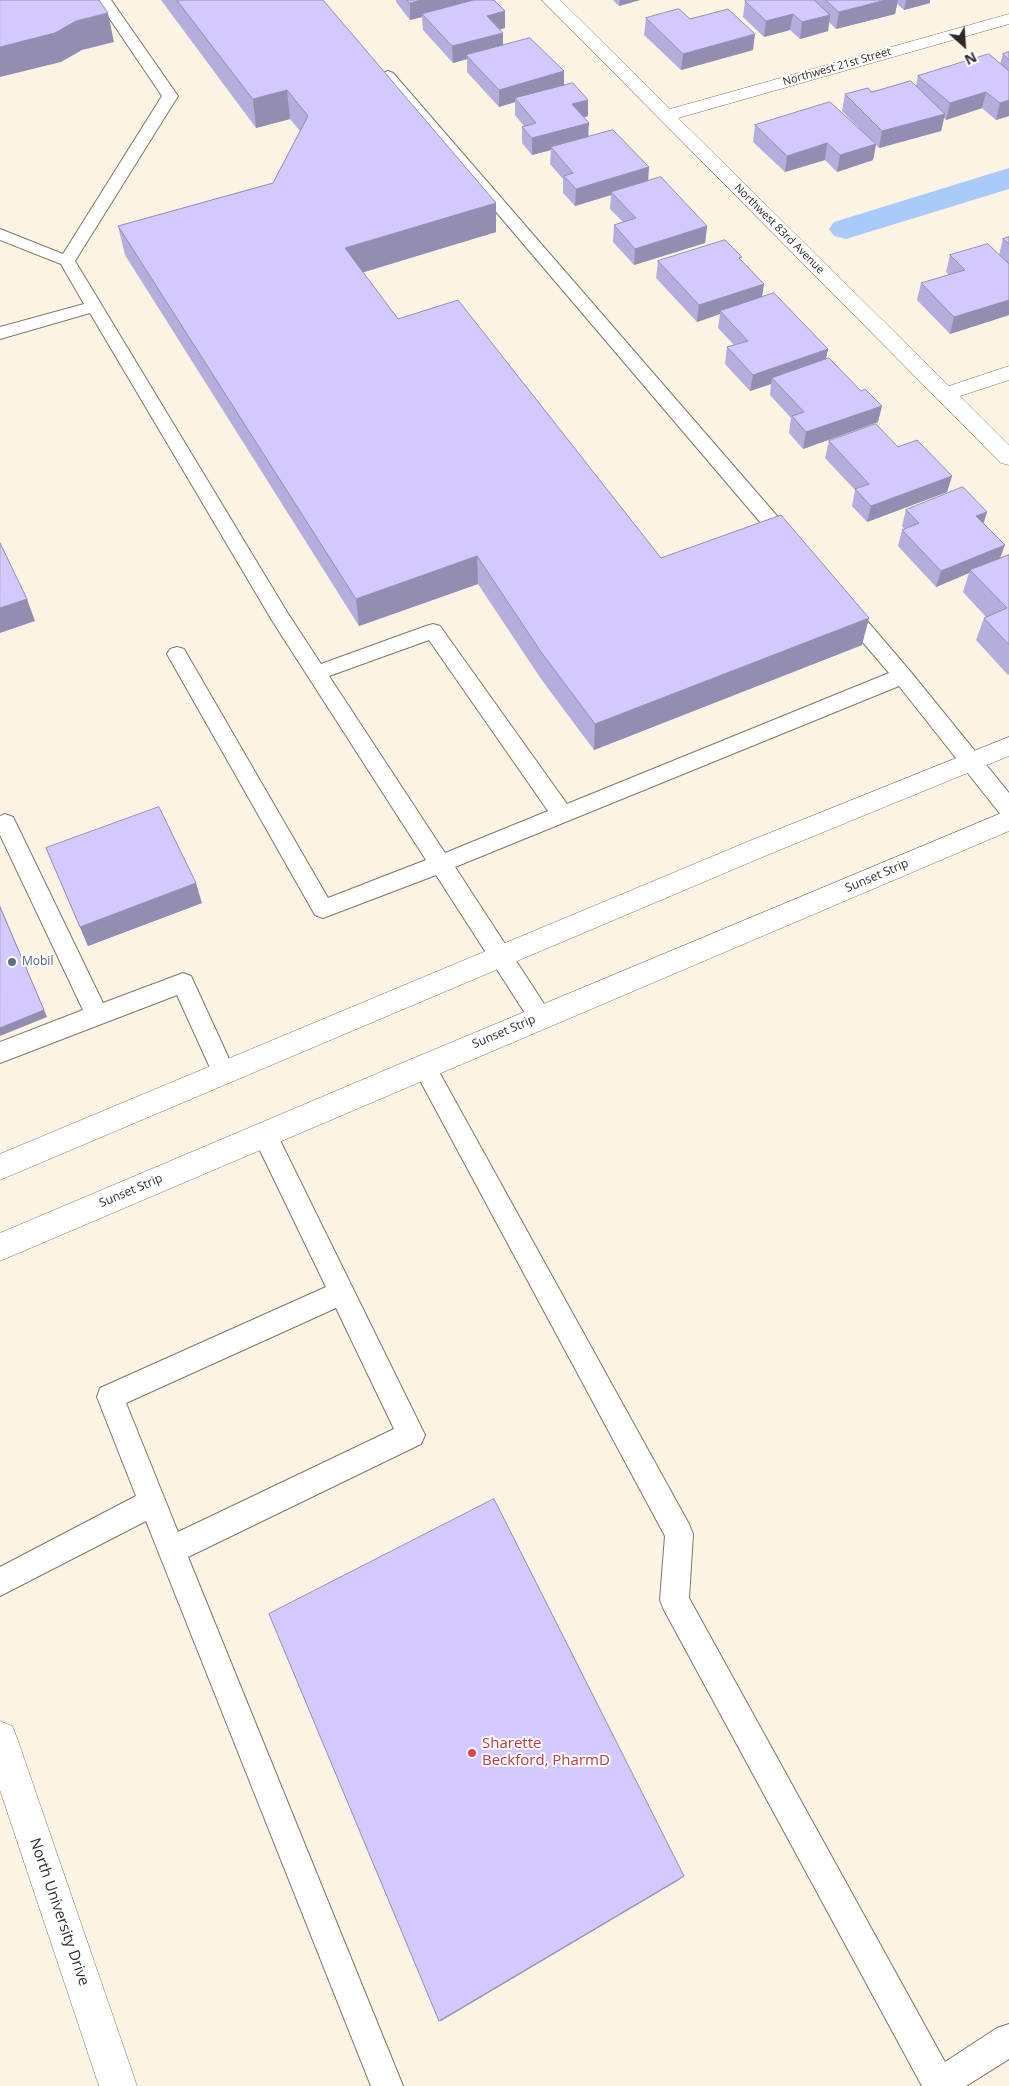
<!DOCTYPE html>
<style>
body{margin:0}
#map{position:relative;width:1009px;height:2086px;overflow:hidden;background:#fbf3e4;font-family:"Open Sans",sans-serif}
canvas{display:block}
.north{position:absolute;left:939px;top:20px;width:50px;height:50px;-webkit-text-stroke:4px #fff;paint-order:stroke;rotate:154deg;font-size:14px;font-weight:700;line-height:20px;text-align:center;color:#2d2a24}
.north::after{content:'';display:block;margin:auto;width:18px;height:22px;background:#2d2a24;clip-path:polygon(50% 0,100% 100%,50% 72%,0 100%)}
</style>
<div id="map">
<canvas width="1009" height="2086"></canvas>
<div class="north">N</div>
</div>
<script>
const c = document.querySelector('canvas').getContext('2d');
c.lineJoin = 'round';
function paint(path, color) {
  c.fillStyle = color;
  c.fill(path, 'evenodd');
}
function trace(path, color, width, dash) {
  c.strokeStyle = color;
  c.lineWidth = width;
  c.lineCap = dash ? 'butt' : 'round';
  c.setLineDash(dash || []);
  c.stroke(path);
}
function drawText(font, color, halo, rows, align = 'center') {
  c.font = font + ' "Open Sans",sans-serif';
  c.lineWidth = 4;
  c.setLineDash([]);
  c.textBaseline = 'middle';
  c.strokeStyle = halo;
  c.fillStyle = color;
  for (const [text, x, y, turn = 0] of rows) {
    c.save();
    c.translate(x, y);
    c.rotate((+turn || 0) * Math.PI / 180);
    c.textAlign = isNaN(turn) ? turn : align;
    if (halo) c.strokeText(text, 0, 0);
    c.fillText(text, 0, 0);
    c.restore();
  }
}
paint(new Path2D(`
 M 1009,168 L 1009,189 L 846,239 L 834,236 L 829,229 L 834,222 Z`), '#aacbf9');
const service = new Path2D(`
 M 97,0 L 111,0 L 178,96 L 75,261 L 287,612 L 321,664 L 426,626 L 433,624 L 440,626 L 567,804 L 889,673 L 837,612 L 834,607 L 837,602 L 844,600 L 851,602 L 910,671 L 1009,793 L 1009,817 L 1001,815 L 899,686 L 455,867 L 548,1010 L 552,1017 L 548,1024 L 540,1027 L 532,1024 L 436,875 L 323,918 L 315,915 L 167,654 L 170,649 L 177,647 L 184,649 L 328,898 L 426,860 L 273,622 L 90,313 L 0,339 L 0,327 L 84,304 L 61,264 L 0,240 L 0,229 L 63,254 L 162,96 ZM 429,640 L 548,811 L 445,853 L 329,676 Z
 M 388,71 L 393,73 L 797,539 L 800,544 L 797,549 L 790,551 L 783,549 L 383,79 L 380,76 L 383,73 Z
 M 5,814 L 13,817 L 16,823 L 103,1003 L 183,973 L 191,976 L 236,1074 L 232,1081 L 224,1084 L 216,1081 L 177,995 L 0,1063 L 0,1042 L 83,1010 L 0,835 L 0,816 Z
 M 424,1056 L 432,1059 L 689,1524 L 693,1534 L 689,1598 L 945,2062 L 997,2028 L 1009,2024 L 1009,2059 L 966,2086 L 922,2086 L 664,1610 L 660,1600 L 665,1536 L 416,1073 L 412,1066 L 416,1059 Z
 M 264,1123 L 273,1126 L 425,1435 L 421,1444 L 188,1557 L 403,2086 L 371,2086 L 146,1521 L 0,1596 L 0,1567 L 136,1496 L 97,1397 L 100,1388 L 326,1287 L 252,1134 L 255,1126 ZM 336,1308 L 394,1429 L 178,1532 L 126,1403 Z`);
const minor = new Path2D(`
 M 542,0 L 560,0 L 670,109 L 1009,14 L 1009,24 L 678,118 L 949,386 L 1009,366 L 1009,380 L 960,396 L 1009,445 L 1009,465 L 1001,463 Z`);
const tertiary = new Path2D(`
 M 1009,737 L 1009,756 L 765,856 L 0,1180 L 0,1154 L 747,842 Z
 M 1009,810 L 1009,831 L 0,1261 L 0,1233 L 414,1058 Z`);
const primary = new Path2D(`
 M 0,1721 L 12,1726 L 17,1738 L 137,2086 L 99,2086 L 0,1790 Z`);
trace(service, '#7e776a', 2);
trace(minor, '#7e776a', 1);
trace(tertiary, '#7e776a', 1);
trace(primary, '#7e776a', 1);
paint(service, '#fff');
paint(minor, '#fff');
paint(tertiary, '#fff');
paint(primary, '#fff');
paint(new Path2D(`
 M 161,0 L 323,0 L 496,232 L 363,272 L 398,319 L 661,558 L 862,645 L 594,750 L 541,679 L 478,584 L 359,626 L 125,255 L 118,226 L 273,183 L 300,131 L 290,119 L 256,128 Z
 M 396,0 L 494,0 L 505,28 L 500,29 L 503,33 L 503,45 L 564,71 L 564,85 L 588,100 L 588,116 L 584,117 L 589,137 L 707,226 L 705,243 L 634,265 L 613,242 L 614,225 L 623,222 L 610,209 L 611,195 L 575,206 L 563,193 L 563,179 L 550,164 L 551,150 L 532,155 L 522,143 L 522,127 L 524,126 L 515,115 L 515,102 L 499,107 L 467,72 L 467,59 L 453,63 L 423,30 L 422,17 L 410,20 L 396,2 Z
 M 613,0 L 640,0 L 619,6 Z
 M 747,0 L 930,0 L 930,3 L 904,10 L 897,4 L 895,14 L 836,29 L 829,22 L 828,31 L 800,39 L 790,30 L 764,37 L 743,17 L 745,1 Z
 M 646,18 L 753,50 L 681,70 L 644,35 Z
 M 1009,52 L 1009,116 L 996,120 L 982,108 L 946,120 L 944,118 L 941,131 L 879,148 L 876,145 L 873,160 L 837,172 L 825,160 L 785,172 L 753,142 L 755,125 L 859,128 L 842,111 L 845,94 L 916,86 L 918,76 L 1000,64 L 1003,54 Z
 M 1009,237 L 1009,315 L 950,334 L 917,300 L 921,283 L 949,275 L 946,272 L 950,255 L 999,255 L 1003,239 Z
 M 658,261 L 742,261 L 764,284 L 762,297 L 828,349 L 826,360 L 878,422 L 803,449 L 789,433 L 791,418 L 770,395 L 771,384 L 750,391 L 725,364 L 727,347 L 734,345 L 718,328 L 720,314 L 697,322 L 656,278 Z
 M 829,441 L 898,447 L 952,476 L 947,492 L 867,522 L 852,506 L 855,490 L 825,458 Z
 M 906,510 L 984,524 L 1000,558 L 1009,555 L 1009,674 L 1008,675 L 976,640 L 984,618 L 986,617 L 963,592 L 969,573 L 936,587 L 898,546 L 902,530 L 904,529 L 902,526 Z
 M 46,848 L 202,903 L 88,946 Z`), '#b5addb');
paint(new Path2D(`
 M 422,0 L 474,0 L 422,14 L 422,17 L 410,20 L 410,3 Z
 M 620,0 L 640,0 L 619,6 Z
 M 886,0 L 898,0 L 895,14 L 836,29 L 839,12 Z
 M 906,0 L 930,0 L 930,3 L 904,10 Z
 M 505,11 L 505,28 L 487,33 L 487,16 Z
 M 108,13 L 114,42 L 82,50 L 61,62 L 0,77 L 0,47 L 76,21 Z
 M 793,14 L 790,30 L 764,37 L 766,21 Z
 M 830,15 L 828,31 L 800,39 L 802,22 Z
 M 503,33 L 503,49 L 466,55 L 467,59 L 453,63 L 452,46 Z
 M 755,34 L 753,50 L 681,70 L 683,54 Z
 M 564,71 L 564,88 L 515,98 L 515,102 L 499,107 L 499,90 Z
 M 287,90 L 290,119 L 256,128 L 253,99 Z
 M 986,92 L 982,108 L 946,120 L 950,103 Z
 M 588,100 L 588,116 L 572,121 L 572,104 Z
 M 1009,100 L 1009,116 L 996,120 L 1000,103 Z
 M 945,114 L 941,131 L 879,148 L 882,131 Z
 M 589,123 L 588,140 L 551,147 L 551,150 L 532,155 L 532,138 Z
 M 827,143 L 825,160 L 785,172 L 787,156 Z
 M 876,144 L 873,160 L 837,172 L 840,155 Z
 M 649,167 L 648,184 L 611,192 L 611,195 L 575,206 L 576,189 Z
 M 496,203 L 496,232 L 348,277 L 345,248 Z
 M 707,226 L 705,243 L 634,265 L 635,249 Z
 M 764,284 L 761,301 L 720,311 L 720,314 L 697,322 L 699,305 Z
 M 1009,300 L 1009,315 L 950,334 L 954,317 Z
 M 828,349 L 824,366 L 772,378 L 771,384 L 750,391 L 753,375 Z
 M 882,406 L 878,422 L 803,449 L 806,432 Z
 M 952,476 L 947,492 L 867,522 L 871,506 Z
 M 987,512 L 982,528 L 976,516 Z
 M 1005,545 L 999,561 L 970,570 L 969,573 L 936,587 L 941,571 Z
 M 477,556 L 478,584 L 359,626 L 356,599 Z
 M 27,599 L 35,621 L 0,633 L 0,608 Z
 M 869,618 L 862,645 L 594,750 L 595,724 Z
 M 196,883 L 202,903 L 88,946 L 80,927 Z
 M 0,906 L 47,1017 L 0,1036 Z
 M 684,1876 L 679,1880 L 441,2021 L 439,2021 Z`), '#948db2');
const building = new Path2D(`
 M 0,0 L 99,0 L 108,13 L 76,21 L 55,33 L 0,47 Z
 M 177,0 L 323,0 L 496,203 L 345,248 L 398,319 L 458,300 L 661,558 L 781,515 L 869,618 L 595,724 L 541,652 L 477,556 L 356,599 L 118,226 L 273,183 L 308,116 L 287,90 L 253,99 Z
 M 407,0 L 422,0 L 410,3 Z
 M 474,0 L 494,0 L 505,11 L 487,16 L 503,33 L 452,46 L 422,14 Z
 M 747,0 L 814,0 L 830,15 L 802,22 L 793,14 L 766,21 L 745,1 Z
 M 826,0 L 886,0 L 839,12 Z
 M 679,9 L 690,19 L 728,9 L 755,34 L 683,54 L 646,18 Z
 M 530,38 L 564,71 L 499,90 L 466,55 Z
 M 1009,52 L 1009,60 L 1003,54 Z
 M 989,54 L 1009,71 L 1009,100 L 1000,103 L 986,92 L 950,103 L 918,76 Z
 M 911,81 L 945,114 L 882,131 L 845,94 L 868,88 L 871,92 Z
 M 573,83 L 588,100 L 572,104 L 589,123 L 532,138 L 522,127 L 536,123 L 515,98 Z
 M 830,102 L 876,144 L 840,155 L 827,143 L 787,156 L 755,125 Z
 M 613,130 L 649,167 L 576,189 L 564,176 L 573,173 L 551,147 Z
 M 661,177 L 707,226 L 635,249 L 614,225 L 636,218 L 611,192 Z
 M 1009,237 L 1009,244 L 1003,239 Z
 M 725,240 L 742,257 L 739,258 L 764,284 L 699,305 L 658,261 Z
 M 988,244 L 1009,264 L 1009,300 L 954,317 L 921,283 L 965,270 L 950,255 Z
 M 774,293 L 828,349 L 753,375 L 727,347 L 748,341 L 720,311 Z
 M 829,358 L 861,391 L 865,389 L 882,406 L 806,432 L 792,416 L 804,412 L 772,378 Z
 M 876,424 L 898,447 L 917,440 L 952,476 L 871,506 L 855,489 L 869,484 L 829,441 Z
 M 963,487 L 987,512 L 976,516 L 1005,545 L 941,571 L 902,530 L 919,523 L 906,510 Z
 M 0,543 L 27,599 L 0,608 Z
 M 1009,555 L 1009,645 L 984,618 L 1007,608 L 970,570 Z
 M 159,807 L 196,883 L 80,927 L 46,848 Z
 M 0,907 L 44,1010 L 0,1028 Z
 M 494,1499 L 684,1876 L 439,2021 L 269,1614 Z`);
paint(building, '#d3c9ff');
trace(building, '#948db2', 1);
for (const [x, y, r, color] of [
 [12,962,5,"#5c6f8a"],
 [472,1753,5,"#e0444e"]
]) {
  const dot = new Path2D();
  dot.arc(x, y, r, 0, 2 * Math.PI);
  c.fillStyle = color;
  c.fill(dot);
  trace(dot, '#fff', 2);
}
drawText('11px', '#2d2a24', '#fff', [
 ["Northwest 21st Street",837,67,-16],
 ["Northwest 83rd Avenue",779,229,45]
]);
drawText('12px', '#2d2a24', '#fff', [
 ["Sunset Strip",877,876,-23],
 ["Sunset Strip",504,1032,-23],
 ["Sunset Strip",131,1191,-23]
]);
drawText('12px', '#4e5e75', '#fff', [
 ["Mobil",22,962]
], 'left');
drawText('15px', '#be3a42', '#fff', [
 ["Sharette",482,1744],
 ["Beckford, PharmD",482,1761]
], 'left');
drawText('15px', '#2d2a24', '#fff', [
 ["North University Drive",59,1912,71]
]);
</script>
